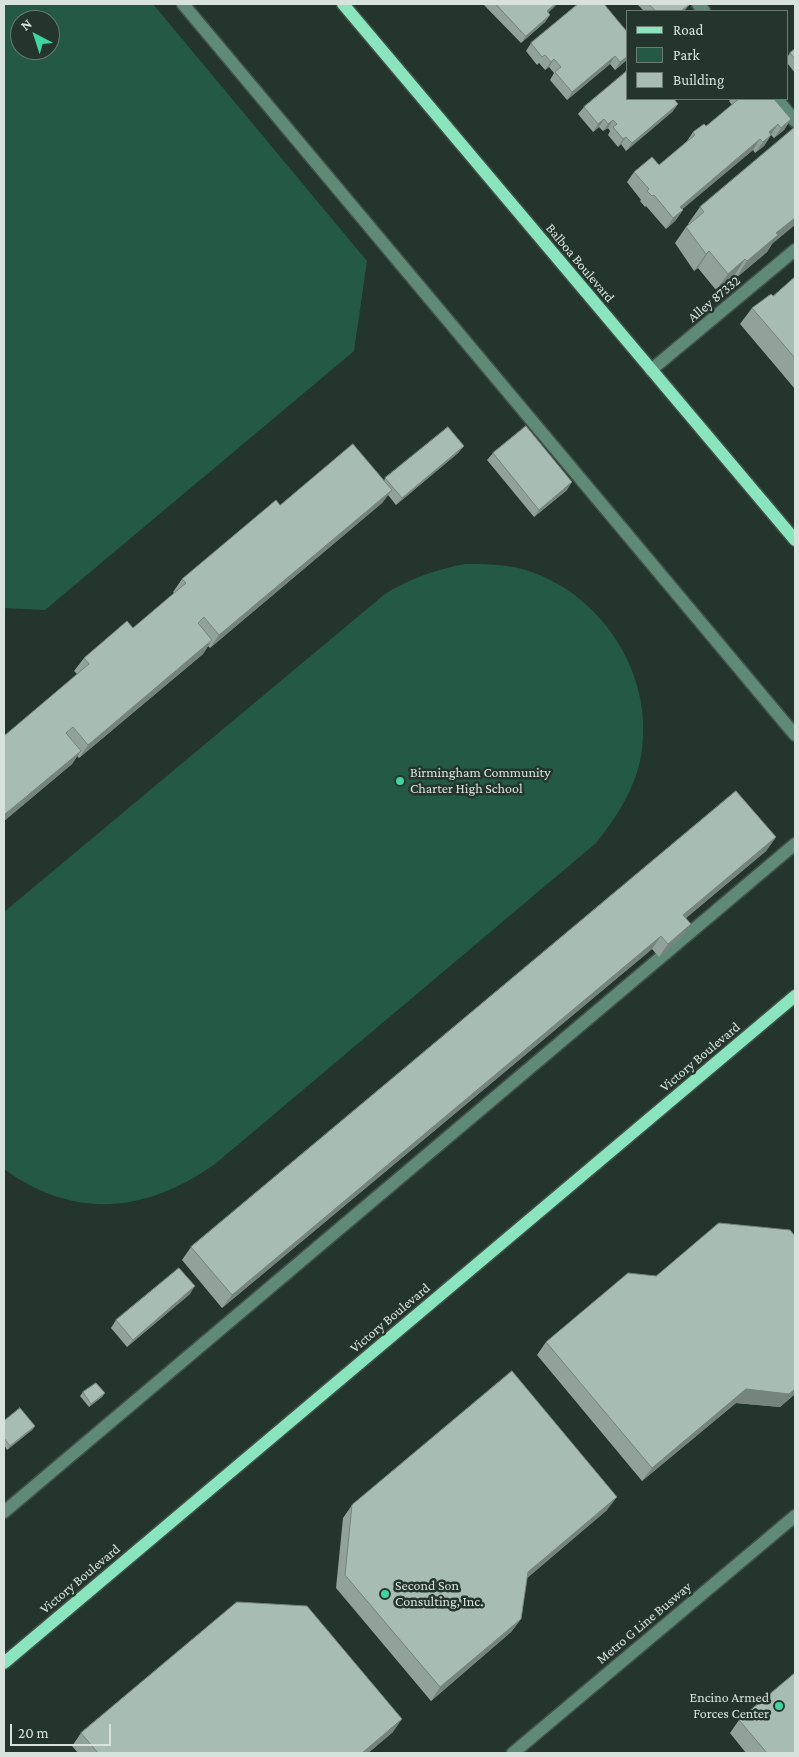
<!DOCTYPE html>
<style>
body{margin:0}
#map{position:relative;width:799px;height:1757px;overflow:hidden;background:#24352d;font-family:"Crimson Pro",serif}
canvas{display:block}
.frame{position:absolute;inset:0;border:5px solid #d8e2dd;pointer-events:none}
.legend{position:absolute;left:626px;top:10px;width:162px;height:90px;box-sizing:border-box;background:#24352d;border:1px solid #6c7a73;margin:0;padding:6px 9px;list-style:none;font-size:15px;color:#d8e2dd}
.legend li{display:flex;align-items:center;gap:10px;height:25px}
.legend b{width:25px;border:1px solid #6c7a73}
.north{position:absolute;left:10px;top:10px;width:50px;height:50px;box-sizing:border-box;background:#24352d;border:1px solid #6c7a73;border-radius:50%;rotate:320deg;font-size:14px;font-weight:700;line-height:20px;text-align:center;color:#d8e2dd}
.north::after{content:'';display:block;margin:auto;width:18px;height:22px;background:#41d4a1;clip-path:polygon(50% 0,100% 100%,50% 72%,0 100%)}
.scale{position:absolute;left:10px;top:1724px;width:101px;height:22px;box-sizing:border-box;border:2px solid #d8e2dd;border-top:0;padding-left:6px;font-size:15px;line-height:18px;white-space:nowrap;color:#d8e2dd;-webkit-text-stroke:4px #24352d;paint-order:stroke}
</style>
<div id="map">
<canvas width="799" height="1757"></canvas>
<div class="frame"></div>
<ul class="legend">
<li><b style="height:6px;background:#8ae5bf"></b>Road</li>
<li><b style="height:14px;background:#245a45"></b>Park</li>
<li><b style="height:14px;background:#a7bcb2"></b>Building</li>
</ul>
<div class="north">N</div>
<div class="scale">20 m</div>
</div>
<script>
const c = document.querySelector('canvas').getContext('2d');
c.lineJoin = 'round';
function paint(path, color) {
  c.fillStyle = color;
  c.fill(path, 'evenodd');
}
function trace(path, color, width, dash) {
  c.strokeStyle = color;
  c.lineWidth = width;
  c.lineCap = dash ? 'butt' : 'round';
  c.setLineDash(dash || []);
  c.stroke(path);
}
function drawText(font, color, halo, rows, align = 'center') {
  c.font = font + ' "Crimson Pro",serif';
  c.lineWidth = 5;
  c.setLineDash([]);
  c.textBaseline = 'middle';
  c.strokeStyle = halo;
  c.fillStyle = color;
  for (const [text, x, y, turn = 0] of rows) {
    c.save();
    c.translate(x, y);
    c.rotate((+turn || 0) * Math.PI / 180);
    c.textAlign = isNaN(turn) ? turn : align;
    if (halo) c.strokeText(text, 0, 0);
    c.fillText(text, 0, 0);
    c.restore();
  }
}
paint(new Path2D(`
 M 4,4 L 153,4 L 367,261 L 354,351 L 45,610 L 4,608 ZM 20,20 L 50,20 L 50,50 L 20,50 Z
 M 465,564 C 482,564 500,564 518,568 C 599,588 656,674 641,756 C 635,789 616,818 596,843 L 215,1164 C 146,1213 74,1220 4,1169 L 4,912 L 385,594 C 411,578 435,570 465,564 Z`), '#245a45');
const minor = new Path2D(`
 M 183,4 L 795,735
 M 698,4 L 704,11
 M 777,99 L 795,121
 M 651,370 L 795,250
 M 4,1512 L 795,844
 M 513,1753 L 795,1516`);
const major = new Path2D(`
 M 343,4 L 795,540
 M 4,1663 L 795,996`);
trace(minor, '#415149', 15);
trace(major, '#415149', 15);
trace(minor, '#608a78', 12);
trace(major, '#8ae5bf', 12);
paint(new Path2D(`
 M 483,4 L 557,4 L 548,12 L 550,15 L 545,22 L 521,43 Z
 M 637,4 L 690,4 L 684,11 L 644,11 Z
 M 628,33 L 628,59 L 615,70 L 610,64 L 567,100 L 550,80 L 554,73 L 549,67 L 545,70 L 539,63 L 537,65 L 526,51 L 531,43 Z
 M 795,49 L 795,73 L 788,64 L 788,56 L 790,53 Z
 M 628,99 L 678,104 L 672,112 L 626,151 L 621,144 L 618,147 L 608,135 L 610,131 L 608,128 L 603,131 L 599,127 L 593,132 L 578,114 L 584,107 Z
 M 731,99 L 774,99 L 791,119 L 784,130 L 774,138 L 771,135 L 764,146 L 755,153 L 753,150 L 682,209 L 683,210 L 675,221 L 666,229 L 646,206 L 645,207 L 640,201 L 641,200 L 627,182 L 634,172 L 659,165 L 687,141 L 693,132 L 706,126 L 732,105 L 729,101 Z
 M 700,207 L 772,244 L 767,252 L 736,278 L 734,276 L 716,290 L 698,268 L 694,271 L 675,243 L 686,227 L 689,224 L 688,224 Z
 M 795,277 L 795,389 L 740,324 L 752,308 L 773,296 Z
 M 464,446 L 458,453 L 396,505 L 388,495 L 382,503 L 210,648 L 208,646 L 203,654 L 79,758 L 77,756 L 72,764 L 4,821 L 77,674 L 74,671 L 84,658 L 133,628 L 174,593 L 173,592 L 182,579 L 384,481 L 385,478 Z
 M 493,453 L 567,490 L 534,517 L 487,460 Z
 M 776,837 L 766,851 L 686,918 L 682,937 L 659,957 L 652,949 L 222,1308 L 182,1260 L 191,1247 Z
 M 795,1236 L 795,1394 L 780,1407 L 736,1403 L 642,1481 L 537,1355 L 546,1342 L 656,1276 Z
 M 190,1294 L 127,1347 L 111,1328 L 116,1320 Z
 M 83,1392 L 105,1393 L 102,1397 L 89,1407 L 80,1396 Z
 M 4,1421 L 35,1426 L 32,1430 L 7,1450 L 4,1445 Z
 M 352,1505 L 607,1510 L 527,1578 L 521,1619 L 511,1632 L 431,1701 L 336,1588 L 343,1518 Z
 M 739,1720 L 795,1753 L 746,1753 L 730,1733 Z
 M 393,1732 L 368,1753 L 78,1753 L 72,1746 L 81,1733 Z`), '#90a299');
paint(new Path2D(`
 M 555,4 L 557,4 L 542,19 L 547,11 Z
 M 690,4 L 684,11 L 681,11 Z
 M 550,15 L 545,22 L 521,43 L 526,36 Z
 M 615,56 L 610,64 L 567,100 L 572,92 Z
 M 628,56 L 628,59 L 615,70 L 620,62 Z
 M 554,59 L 549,67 L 545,70 L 551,62 Z
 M 678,104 L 672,112 L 626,151 L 632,143 Z
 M 604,119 L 599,127 L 593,132 L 598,124 Z
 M 791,119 L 784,130 L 774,138 L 781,128 Z
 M 613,120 L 608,128 L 603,131 L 608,124 Z
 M 778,124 L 771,135 L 769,132 Z
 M 771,135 L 764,146 L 755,153 L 763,142 Z
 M 626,137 L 621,144 L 618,147 L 623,139 Z
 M 760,139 L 753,150 L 672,218 L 680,207 Z
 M 683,210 L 675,221 L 666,229 L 673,218 Z
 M 795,218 L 795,225 L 772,244 L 767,252 L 736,278 L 747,261 L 776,233 Z
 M 709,251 L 698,268 L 694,271 L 706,254 Z
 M 745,259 L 734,276 L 716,290 L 728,274 Z
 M 464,446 L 458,453 L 396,505 L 402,498 Z
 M 572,482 L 567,490 L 534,517 L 539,510 Z
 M 392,490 L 382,503 L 210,648 L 219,635 Z
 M 212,640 L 203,654 L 79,758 L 88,745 Z
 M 81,751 L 72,764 L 4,821 L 4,815 Z
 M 776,837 L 766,851 L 674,928 L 683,915 Z
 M 691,924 L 682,937 L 659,957 L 668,944 Z
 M 661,936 L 652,949 L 222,1308 L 232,1295 Z
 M 195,1286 L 190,1294 L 127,1347 L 133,1340 Z
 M 746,1389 L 795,1389 L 795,1394 L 780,1407 L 736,1403 L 642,1481 L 652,1468 Z
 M 105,1393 L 102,1397 L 89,1407 L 91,1404 Z
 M 35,1426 L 32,1430 L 7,1450 L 10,1446 Z
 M 617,1497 L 607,1510 L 519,1585 L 528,1572 Z
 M 521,1619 L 511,1632 L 431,1701 L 440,1687 Z
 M 402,1719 L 393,1732 L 368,1753 L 362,1753 Z`), '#75847d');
const building = new Path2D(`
 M 496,4 L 555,4 L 547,11 L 550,15 L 526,36 Z
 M 578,4 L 604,4 L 628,33 L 628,56 L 620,62 L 615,56 L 572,92 L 555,72 L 561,67 L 554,59 L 551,62 L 545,55 L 542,57 L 531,43 Z
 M 649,4 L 690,4 L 681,11 L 656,11 Z
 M 795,49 L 795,59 L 790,53 Z
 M 628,70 L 628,99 L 674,99 L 678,104 L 632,143 L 626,137 L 623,139 L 613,127 L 617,124 L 613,120 L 608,124 L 604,119 L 598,124 L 584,107 Z
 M 739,99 L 774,99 L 791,119 L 781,128 L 778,124 L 769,132 L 771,135 L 763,142 L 760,139 L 680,207 L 683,210 L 673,218 L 654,195 L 652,196 L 647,191 L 649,189 L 634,172 L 652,157 L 659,165 L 695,135 L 693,132 L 704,124 L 706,126 Z
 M 795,127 L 795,218 L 776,233 L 778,235 L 747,261 L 745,259 L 728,274 L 709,251 L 706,254 L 686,227 L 704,212 L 700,207 Z
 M 795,277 L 795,358 L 752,308 L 771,294 L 773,296 Z
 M 526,426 L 572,482 L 539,510 L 493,453 Z
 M 448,427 L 464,446 L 402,498 L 385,478 Z
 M 353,444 L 392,490 L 219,635 L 204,617 L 198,623 L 212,640 L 88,745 L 73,727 L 66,733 L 81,751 L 4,815 L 4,736 L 89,664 L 84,658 L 127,621 L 133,628 L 186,583 L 182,579 L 276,500 L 280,505 Z
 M 736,791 L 776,837 L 683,915 L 691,924 L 668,944 L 661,936 L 232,1295 L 191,1247 Z
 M 719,1223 L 790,1230 L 795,1236 L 795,1389 L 789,1394 L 746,1389 L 652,1468 L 546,1342 L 628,1273 L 656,1276 Z
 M 179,1268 L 195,1286 L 133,1340 L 116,1320 Z
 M 512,1371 L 617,1497 L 528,1572 L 521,1619 L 440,1687 L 345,1575 L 352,1505 Z
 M 96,1383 L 105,1393 L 91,1404 L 83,1392 Z
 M 20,1408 L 35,1426 L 10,1446 L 4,1438 L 4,1421 Z
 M 237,1602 L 307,1606 L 402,1719 L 362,1753 L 98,1753 L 81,1733 Z
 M 795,1673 L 795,1753 L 767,1753 L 739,1720 Z`);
paint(building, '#a7bcb2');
trace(building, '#75847d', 1);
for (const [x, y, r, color] of [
 [400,781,5,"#41d4a1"],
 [385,1594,5,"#41d4a1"],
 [779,1706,5,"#41d4a1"]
]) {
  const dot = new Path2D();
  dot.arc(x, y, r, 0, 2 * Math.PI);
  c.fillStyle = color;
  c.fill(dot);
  trace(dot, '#24352d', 2);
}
drawText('14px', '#d8e2dd', '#24352d', [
 ["Balboa Boulevard",580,263,50],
 ["Alley 87332",714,299,-40],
 ["Victory Boulevard",700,1057,-40],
 ["Victory Boulevard",390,1318,-40],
 ["Victory Boulevard",80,1579,-40],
 ["Metro G Line Busway",644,1623,-40]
]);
drawText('14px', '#d8e2dd', '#24352d', [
 ["Birmingham Community",410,773],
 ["Charter High School",410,789],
 ["Second Son",395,1586],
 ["Consulting, Inc.",395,1602],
 ["Encino Armed",769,1698,"right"],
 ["Forces Center",769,1714,"right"]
], 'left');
</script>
